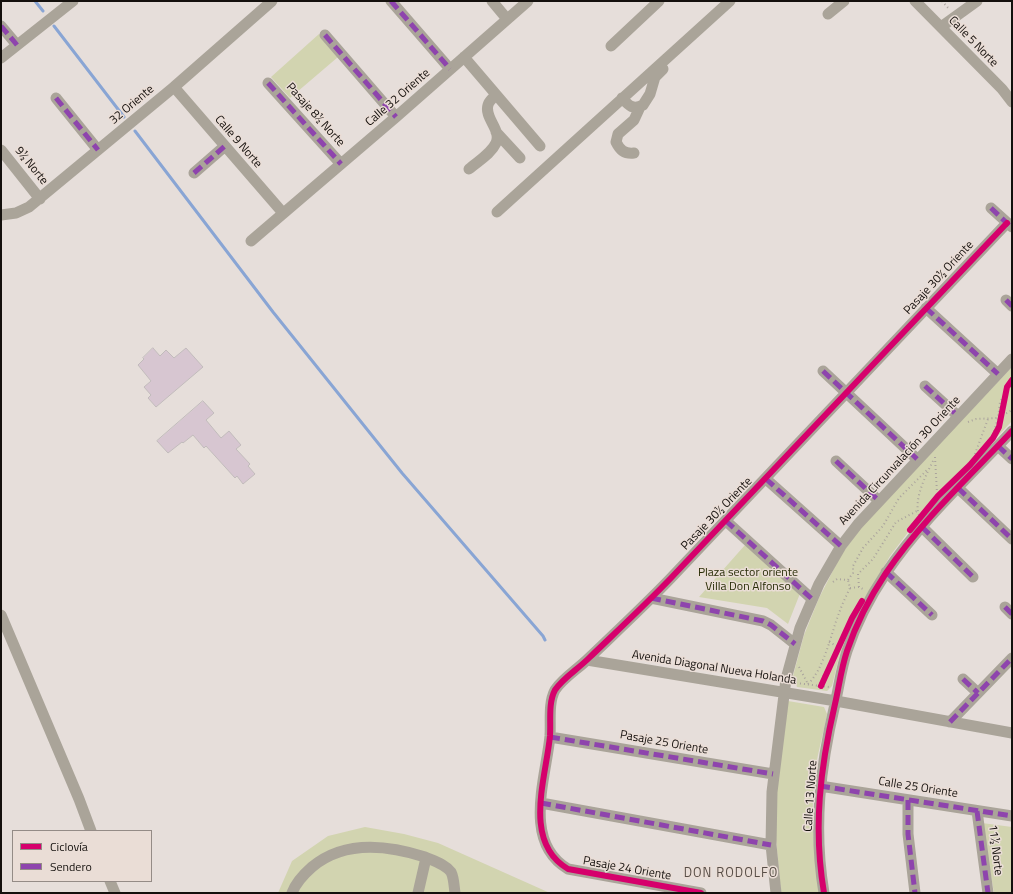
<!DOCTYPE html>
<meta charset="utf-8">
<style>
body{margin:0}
#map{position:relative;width:1013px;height:894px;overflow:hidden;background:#e6deda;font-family:"Titillium Web",sans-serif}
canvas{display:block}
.frame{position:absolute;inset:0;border:2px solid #14100d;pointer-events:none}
.legend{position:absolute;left:12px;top:830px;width:140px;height:52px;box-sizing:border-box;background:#eaddd6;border:1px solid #948b86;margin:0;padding:5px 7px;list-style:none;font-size:12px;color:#14100d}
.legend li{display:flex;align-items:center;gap:8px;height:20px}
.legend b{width:20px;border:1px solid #948b86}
</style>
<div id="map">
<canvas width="1013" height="894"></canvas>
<div class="frame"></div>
<ul class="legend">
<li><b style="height:5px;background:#d6006c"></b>Ciclovía</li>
<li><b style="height:5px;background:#8e44ad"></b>Sendero</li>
</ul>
</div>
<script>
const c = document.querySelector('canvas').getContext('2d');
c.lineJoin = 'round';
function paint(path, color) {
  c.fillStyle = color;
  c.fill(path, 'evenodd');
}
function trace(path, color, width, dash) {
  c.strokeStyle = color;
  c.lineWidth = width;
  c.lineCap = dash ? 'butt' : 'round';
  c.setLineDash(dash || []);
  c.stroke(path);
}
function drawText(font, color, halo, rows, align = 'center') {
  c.font = font + ' "Titillium Web",sans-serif';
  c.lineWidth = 3;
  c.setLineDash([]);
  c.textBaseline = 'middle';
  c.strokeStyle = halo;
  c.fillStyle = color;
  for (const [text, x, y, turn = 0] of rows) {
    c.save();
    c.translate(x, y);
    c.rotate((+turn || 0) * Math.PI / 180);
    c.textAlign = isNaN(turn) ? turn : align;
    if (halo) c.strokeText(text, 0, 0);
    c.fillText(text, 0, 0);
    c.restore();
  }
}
paint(new Path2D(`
 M 319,34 L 338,57 L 290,98 L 271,77 Z
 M 1012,367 L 1012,421 L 909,531 L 890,556 L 852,621 L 839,657 L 832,686 L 827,691 L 797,687 L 793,676 L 804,635 L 819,598 L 841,555 L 865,522 Z
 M 745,545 L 801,591 L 788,624 L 767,608 L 699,597 Z
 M 788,701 L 824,707 L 827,714 C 823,736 816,758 814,780 C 811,818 814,856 819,893 L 781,893 L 775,829 L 777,778 Z
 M 982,823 L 1012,827 L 1012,893 L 994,893 Z
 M 365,827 L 404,834 L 438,843 L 550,893 L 278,893 L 292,861 L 328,836 Z`), '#d2d4b0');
trace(new Path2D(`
 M 35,1 L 43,11
 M 54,26 L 124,117
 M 135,131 L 273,312 L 402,473 L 543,636 L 545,640`), '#89a5d4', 3);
const building = new Path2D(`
 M 153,348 L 160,356 L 166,350 L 174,358 L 186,348 L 203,367 L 156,407 L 148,398 L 151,395 L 144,387 L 151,381 L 138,365 L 144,359 L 143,358 Z
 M 203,401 L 214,413 L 206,420 L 221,438 L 229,431 L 241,445 L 236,449 L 250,464 L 248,466 L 255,474 L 243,484 L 237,476 L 235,478 L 206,446 L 204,448 L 193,435 L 183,443 L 182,442 L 168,453 L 157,441 Z`);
paint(building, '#d7c6d1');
trace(building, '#c1bbbb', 1);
trace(new Path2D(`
 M 942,1 L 949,9
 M 968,422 L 976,419 L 998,418 L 1012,410
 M 993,435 L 998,418 L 1000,402 L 1012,383
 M 975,454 L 988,419
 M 935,457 L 937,493
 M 919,515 C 913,499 927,473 934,459
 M 848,580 L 853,573 L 853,566 L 863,548 L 883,526 L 899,498 L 928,469
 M 833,582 L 837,579 L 847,580
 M 859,587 L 858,574 L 873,559 L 896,522 L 917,511
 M 850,588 L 859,587 L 865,590
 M 829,642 L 837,646
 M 799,667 L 808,684
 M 796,683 L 829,687
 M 808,684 C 824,669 831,634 839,613 C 842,605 846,596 850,588 L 848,580
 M 818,687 L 836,650`), '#aaa39d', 2, [1, 3]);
trace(new Path2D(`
 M 391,1 L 450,69
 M 492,1 L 507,19
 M 915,1 L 1002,89 L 1012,102
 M 828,14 L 844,1
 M 1,26 L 17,45
 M 941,27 L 977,1
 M 325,35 L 396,117
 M 611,46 L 659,1
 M 464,57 L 540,146
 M 1,58 L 73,1
 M 268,83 L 341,164
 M 174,87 L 283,213
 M 56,98 L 98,150
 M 622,98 C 629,106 633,110 643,105 L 650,94 L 655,77 L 663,69
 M 496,132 L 520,158
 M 1,150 L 40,199
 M 634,153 C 624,154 620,150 616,142 L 618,134 L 634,120 L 640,107
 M 469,169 C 478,161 491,154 496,143 C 502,130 484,118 488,105 C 489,101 493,98 496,95
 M 194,173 L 225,146
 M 991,208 L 1012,227
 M 497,212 L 730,1
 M 1,215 L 16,213 L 29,207 L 174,87 L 272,1
 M 251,241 L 396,117 L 528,1
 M 1006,300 L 1012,306
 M 926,308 L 998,374
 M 823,371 L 917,459
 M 925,386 L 958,416
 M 998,446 L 1012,459
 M 836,461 L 878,500
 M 766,479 L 841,546
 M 958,488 L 1012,539
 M 726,521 L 812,599
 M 922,527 L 973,577
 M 886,572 L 932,615
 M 651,598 L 763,621 L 771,625 L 795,644
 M 1005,607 L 1012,614
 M 1,615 L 79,799 L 91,831
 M 587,660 L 836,701 L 1012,733
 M 963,679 L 978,693
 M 950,722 L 1012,658
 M 550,737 L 773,774
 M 820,786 L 1012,816
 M 908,800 L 908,834 L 915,893
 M 541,803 L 771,845
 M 977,811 L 988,893
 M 110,881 L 115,893
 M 292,893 C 296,882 304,874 312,867 C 344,840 388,845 425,857 C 434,861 445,864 451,872 C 454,878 454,886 455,893
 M 418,893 L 426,858
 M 701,893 L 568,869 C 522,842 546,778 550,736 C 551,722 548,703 555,690 C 563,678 578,669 589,658 C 616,632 644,606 670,579 C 783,461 894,341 1007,223
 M 776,893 L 771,845 L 772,792 L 786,679 L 800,628 L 819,584 L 841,546 L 858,524 L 1012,359
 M 824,893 C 813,828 820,768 835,704 C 839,687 841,669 847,651 C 856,624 870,597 886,573 C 921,521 969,477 1012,431`), '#aaa499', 11);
trace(new Path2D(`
 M 391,1 L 450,69
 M 1,26 L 17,45
 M 325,35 L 396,117
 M 268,83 L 341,164
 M 56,98 L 98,150
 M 194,173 L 225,146
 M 991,208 L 1012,228
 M 1006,300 L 1012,306
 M 926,308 L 998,374
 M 823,371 L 917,459
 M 925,386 L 958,416
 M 998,446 L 1012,459
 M 836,461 L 878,500
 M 766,479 L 841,546
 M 958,488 L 1012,539
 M 726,521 L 812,599
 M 922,527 L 973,577
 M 886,572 L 932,615
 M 651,598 L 763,621 L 771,625 L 795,644
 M 1005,607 L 1012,614
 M 963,679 L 978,693
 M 950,722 L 1012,658
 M 550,737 L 773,774
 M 820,786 L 1012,816
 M 908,800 L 908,834 L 915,893
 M 541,803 L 771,845
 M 977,811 L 988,893`), '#8e44ad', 5, [10, 5]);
trace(new Path2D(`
 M 910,530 L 938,496 L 970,465 L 993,438 L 999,427 L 1007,387 L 1012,380
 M 821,686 L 852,618 L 862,601
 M 701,893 L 568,869 C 522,842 546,778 550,736 C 551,722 548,703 555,690 C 563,678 578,669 589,658 C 616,632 644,606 670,579 C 783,461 894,341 1007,223
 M 824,893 C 813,828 820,768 835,704 C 839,687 841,669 847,651 C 856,624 870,597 886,573 C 921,521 969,477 1012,431`), '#d6006c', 6);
drawText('12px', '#14100d', '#eaddd6', [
 ["Calle 5 Norte",973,42,46],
 ["Calle 32 Oriente",398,98,-41],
 ["32 Oriente",132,105,-40],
 ["Pasaje 8½ Norte",315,115,48],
 ["Calle 9 Norte",238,142,49],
 ["9½ Norte",31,166,51],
 ["Pasaje 30½ Oriente",939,278,-47],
 ["Avenida Circunvalación 30 Oriente",900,461,-47],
 ["Pasaje 30½ Oriente",717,514,-46],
 ["Avenida Diagonal Nueva Holanda",714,668,9],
 ["Pasaje 25 Oriente",664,743,10],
 ["Calle 25 Oriente",918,788,9],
 ["Calle 13 Norte",811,796,-86],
 ["11½ Norte",995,850,83],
 ["Pasaje 24 Oriente",627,869,10]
]);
drawText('12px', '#282d07', '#eaddd6', [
 ["Plaza sector oriente",748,573],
 ["Villa Don Alfonso",748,587]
]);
c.letterSpacing = '1px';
drawText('13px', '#584e47', '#eaddd6', [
 ["DON RODOLFO",731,874]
]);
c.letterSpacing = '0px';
</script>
